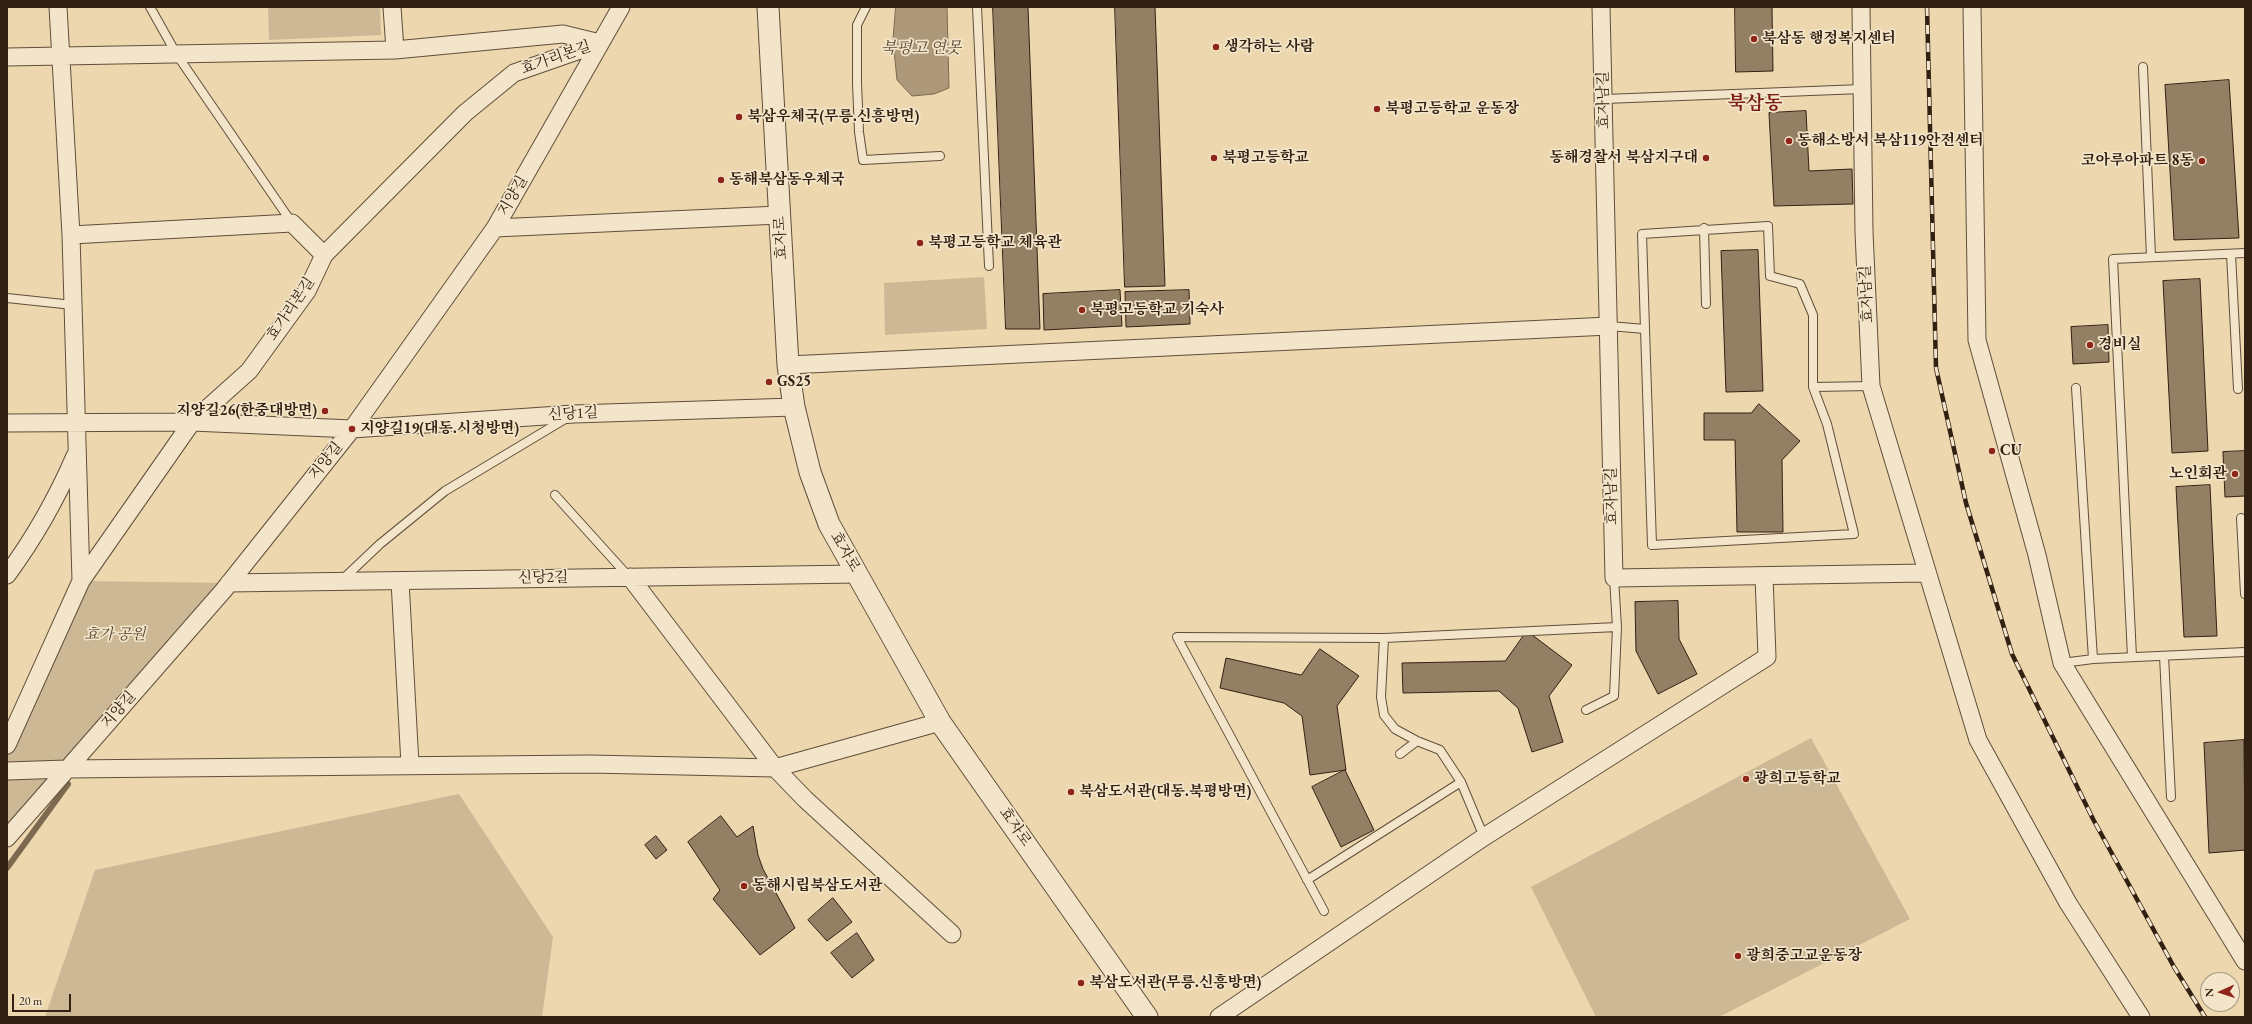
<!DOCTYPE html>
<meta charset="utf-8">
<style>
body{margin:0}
#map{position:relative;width:2252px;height:1024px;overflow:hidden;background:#ecd7ae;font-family:"EB Garamond",serif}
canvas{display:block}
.frame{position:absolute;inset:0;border:8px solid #322013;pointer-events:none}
.north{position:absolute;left:2200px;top:972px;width:40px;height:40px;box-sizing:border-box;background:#f3e5ca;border:1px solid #a69681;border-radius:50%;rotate:267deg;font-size:11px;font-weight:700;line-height:16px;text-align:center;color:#322013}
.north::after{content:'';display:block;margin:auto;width:14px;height:18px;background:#8f2418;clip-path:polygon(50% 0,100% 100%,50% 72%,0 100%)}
.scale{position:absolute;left:12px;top:994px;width:59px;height:18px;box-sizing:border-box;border:2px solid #322013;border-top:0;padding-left:5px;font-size:12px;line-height:14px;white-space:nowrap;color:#322013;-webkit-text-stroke:3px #f3e5ca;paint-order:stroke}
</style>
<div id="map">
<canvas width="2252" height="1024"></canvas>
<div class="frame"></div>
<div class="north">N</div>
<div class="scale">20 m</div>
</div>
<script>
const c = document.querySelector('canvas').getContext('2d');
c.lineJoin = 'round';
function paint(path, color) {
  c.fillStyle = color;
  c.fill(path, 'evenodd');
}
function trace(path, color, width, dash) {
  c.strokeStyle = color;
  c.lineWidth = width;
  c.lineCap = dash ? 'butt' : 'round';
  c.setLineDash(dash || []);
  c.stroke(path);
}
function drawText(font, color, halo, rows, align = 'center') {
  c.font = font + ' "EB Garamond","Noto Serif KR",serif';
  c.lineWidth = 3.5;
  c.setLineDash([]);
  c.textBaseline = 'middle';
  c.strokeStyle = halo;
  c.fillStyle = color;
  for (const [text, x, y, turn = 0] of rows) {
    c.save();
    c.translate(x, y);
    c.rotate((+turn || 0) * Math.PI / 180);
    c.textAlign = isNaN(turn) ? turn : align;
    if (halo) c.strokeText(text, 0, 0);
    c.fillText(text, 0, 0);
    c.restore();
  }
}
paint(new Path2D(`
 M 268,7 L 380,7 L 381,35 L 269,40 Z
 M 984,277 L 987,329 L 885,335 L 884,283 Z
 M 81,581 L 229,583 L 7,838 L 7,745 Z
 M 1811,738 L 1910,919 L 1719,1017 L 1596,1017 L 1531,887 Z
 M 459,794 L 553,937 L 542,1017 L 45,1017 L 95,870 Z`), '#ccb894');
const water = new Path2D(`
 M 896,7 L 947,7 L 949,88 L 934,94 L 912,96 L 897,80 L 893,40 Z`);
paint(water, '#ad9979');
trace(water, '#7c6950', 1);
trace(new Path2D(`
 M 7,868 L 68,784`), '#7c6950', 6);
const building = new Path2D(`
 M 993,7 L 1028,7 L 1040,329 L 1006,329 Z
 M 1115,7 L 1155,7 L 1165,286 L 1125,287 Z
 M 1735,7 L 1772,7 L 1773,71 L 1736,72 Z
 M 2229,80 L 2239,238 L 2174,240 L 2165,85 Z
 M 1806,111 L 1809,171 L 1852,169 L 1853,204 L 1774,206 L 1769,113 Z
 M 1758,250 L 1763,391 L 1726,392 L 1721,251 Z
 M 2200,279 L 2208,451 L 2172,453 L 2163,281 Z
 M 1120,290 L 1122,326 L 1044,330 L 1043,294 Z
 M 1189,290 L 1190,324 L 1126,327 L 1125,292 Z
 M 2108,325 L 2109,362 L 2073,364 L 2071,327 Z
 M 1759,404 L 1800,441 L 1782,460 L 1783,532 L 1737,532 L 1735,440 L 1704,440 L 1704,413 L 1751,413 Z
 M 2245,451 L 2245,496 L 2225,497 L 2223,452 Z
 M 2210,485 L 2217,636 L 2184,637 L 2176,487 Z
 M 1678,601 L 1679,639 L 1697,674 L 1658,694 L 1636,651 L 1635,602 Z
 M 1527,631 L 1572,665 L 1549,696 L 1563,742 L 1532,752 L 1518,708 L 1499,691 L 1403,693 L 1402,663 L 1505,661 Z
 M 1320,649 L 1359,676 L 1337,706 L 1346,770 L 1310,775 L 1302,716 L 1284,703 L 1220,688 L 1226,658 L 1301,675 Z
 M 2244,740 L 2245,850 L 2209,853 L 2204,743 Z
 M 1345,770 L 1374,830 L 1341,847 L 1312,787 Z
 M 721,816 L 737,837 L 753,826 L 758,855 L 763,869 L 795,928 L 760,955 L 713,899 L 720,890 L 688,842 Z
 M 656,836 L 667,850 L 656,859 L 645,845 Z
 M 833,898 L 852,922 L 827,941 L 808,920 Z
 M 857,933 L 874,960 L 852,978 L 831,953 Z`);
paint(building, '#937f64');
trace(building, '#322013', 1);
const service = new Path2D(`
 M 150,7 L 177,55 L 292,223
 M 866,7 L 857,25 L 857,83 L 859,132 L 863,160 L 940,156
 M 977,7 L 989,266
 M 2143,67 L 2151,257
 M 1605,99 L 1862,89
 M 1704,228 L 1706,304
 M 2231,254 L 2238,389
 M 7,298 L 73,305
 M 1609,326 L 1645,329 L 1652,545 L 1854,534 L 1827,424 L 1813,387 L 1813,315 L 1800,284 L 1770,276 L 1768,226 L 1642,234 L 1645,329
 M 1813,387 L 1871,386
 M 2076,388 L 2093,659
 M 555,495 L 629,577
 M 2241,518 L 2245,594
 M 342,580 L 380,544 L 445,491 L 565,419
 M 1384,638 L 1381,697 L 1384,715 L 1395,729 L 1417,741 L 1440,750 L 1461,782
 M 2164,656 L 2171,797
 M 2132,657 L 2113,259 L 2245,253
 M 2062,663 L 2093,659 L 2245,652
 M 1586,710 L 1614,696 L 1617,627 L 1614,578
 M 1400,754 L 1417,741
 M 1307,880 L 1461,782 L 1484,837
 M 1324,911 L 1177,637 L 1384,638 L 1617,627`);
const minor = new Path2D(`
 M 392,7 L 395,50
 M 1601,7 L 1614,578 L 1926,573
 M 1861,7 L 1864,232 L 1871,386 L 1978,740 L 2068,903 L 2141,1017
 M 1972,7 L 1977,340 L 2037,555 L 2062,663 L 2245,961
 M 7,57 L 395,50 L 563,34 L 600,43
 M 495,228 L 779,215
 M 71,235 L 292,223 L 324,255
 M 788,365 L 1609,326
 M 7,423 L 192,422 L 352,429 L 574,414 L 794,407
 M 7,575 C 35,537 56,500 75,456
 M 630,577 L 775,768 L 940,722
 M 81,581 L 192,422 L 249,371 L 307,291 L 324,255 L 465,113 L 514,73 L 600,43
 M 400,581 L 410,765
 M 229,583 L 857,574
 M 7,745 L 81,581 L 71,235 L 58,7
 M 7,771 L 67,769 L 590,764 L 775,768 L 805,799 L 952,934
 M 7,838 L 223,591 L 352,429 L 495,228 L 621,7
 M 1219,1017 L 1484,837 L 1767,657 L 1764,576`);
const tertiary = new Path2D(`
 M 768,7 L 788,365 L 794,407 L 810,472 L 829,524 L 940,722 L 1147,1017`);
trace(service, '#604e3a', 10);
trace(minor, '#604e3a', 19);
trace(tertiary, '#604e3a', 23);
trace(service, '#f3e5ca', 8);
trace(minor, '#f3e5ca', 17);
trace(tertiary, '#f3e5ca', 21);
const rail = new Path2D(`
 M 1927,7 L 1936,368 L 1966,503 L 2012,654 L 2093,819 L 2174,967 L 2205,1017`);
trace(rail, '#322013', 4.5);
trace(rail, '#f3e5ca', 3, [9]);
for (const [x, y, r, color] of [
 [1754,39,4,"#8f2418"],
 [1216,47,4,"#8f2418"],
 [1377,109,4,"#8f2418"],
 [739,117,4,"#8f2418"],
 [1789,141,4,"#8f2418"],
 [1214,158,4,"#8f2418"],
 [1706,158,4,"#8f2418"],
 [2202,161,4,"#8f2418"],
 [721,180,4,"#8f2418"],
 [920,243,4,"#8f2418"],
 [1082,310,4,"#8f2418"],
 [2090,345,4,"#8f2418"],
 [769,382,4,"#8f2418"],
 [325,411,4,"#8f2418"],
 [352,429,4,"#8f2418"],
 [1992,451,4,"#8f2418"],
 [2235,474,4,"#8f2418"],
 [1746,779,4,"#8f2418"],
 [1071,792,4,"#8f2418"],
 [744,886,4,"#8f2418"],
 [1738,956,4,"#8f2418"],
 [1081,983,4,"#8f2418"]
]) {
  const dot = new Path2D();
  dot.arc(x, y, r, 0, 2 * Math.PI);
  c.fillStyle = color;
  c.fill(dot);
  trace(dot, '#f3e5ca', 1.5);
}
drawText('bold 15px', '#322013', '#f3e5ca', [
 ["북삼동 행정복지센터",1762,39],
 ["생각하는 사람",1224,47],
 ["북평고등학교 운동장",1385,109],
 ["북삼우체국(무릉.신흥방면)",747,117],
 ["동해소방서 북삼119안전센터",1797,141],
 ["북평고등학교",1222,158],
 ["동해경찰서 북삼지구대",1698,158,"right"],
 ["코아루아파트 8동",2194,161,"right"],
 ["동해북삼동우체국",729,180],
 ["북평고등학교 체육관",928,243],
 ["북평고등학교 기숙사",1090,310],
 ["경비실",2098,345],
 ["GS25",777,382],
 ["지양길26(한중대방면)",317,411,"right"],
 ["지양길19(대동.시청방면)",360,429],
 ["CU",2000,451],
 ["노인회관",2227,474,"right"],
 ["광희고등학교",1754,779],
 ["북삼도서관(대동.북평방면)",1079,792],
 ["동해시립북삼도서관",752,886],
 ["광희중고교운동장",1746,956],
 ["북삼도서관(무릉.신흥방면)",1089,983]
], 'left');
drawText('15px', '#322013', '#f3e5ca', [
 ["효가리본길",556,58,-19],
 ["효자남길",1604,100,-91],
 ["지양길",513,196,-60],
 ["효자로",781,238,-93],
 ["효자남길",1867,294,-93],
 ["효가리본길",291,309,-56],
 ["신당1길",573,414,-3],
 ["지양길",326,461,-51],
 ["효자남길",1612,496,-91],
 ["효자로",845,552,60],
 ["신당2길",543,578,-1],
 ["지양길",119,710,-49],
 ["효자로",1015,827,55]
]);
drawText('italic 15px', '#584633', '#f3e5ca', [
 ["효가 공원",115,635]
]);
drawText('italic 16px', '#5d4a37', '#f3e5ca', [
 ["북평고 연못",921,49]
]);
drawText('bold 19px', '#7a1f14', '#f3e5ca', [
 ["북삼동",1755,104]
]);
</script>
